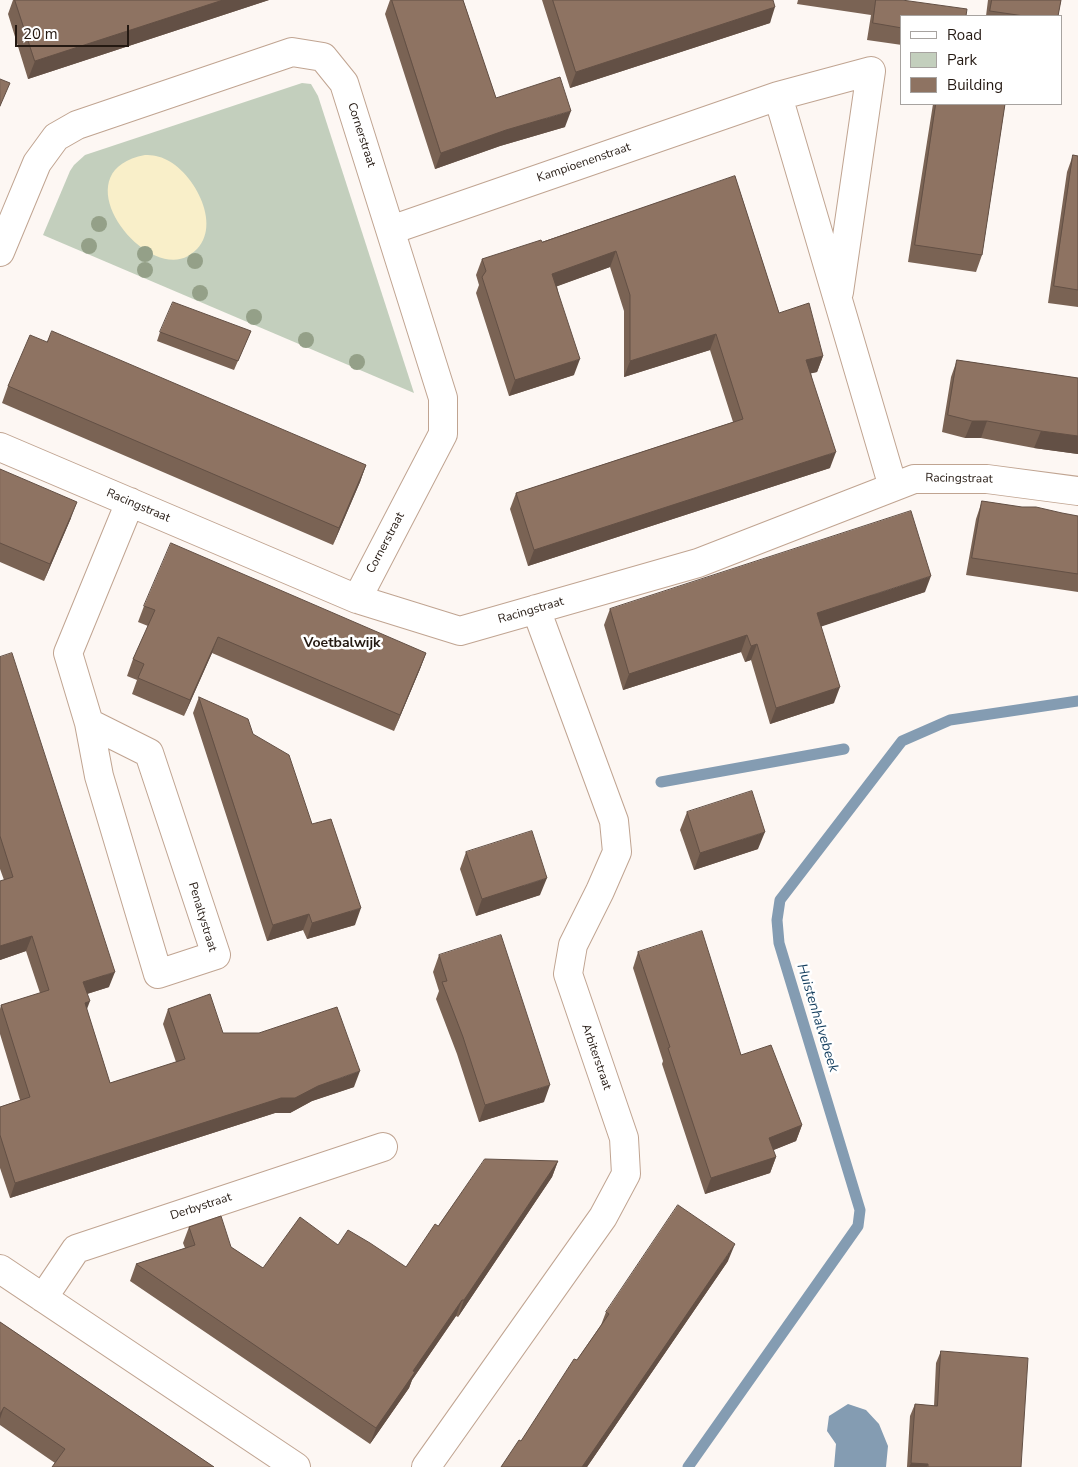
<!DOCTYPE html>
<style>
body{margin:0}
#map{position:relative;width:1078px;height:1467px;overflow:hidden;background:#fdf7f3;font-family:"Nunito Sans",sans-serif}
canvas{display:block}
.legend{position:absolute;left:900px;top:15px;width:162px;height:90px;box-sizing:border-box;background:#fff;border:1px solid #a7a3a0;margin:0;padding:6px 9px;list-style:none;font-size:15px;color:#241912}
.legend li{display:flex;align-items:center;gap:10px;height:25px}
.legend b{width:25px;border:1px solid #a7a3a0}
.scale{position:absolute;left:15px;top:25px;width:114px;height:22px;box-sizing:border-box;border:2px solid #241912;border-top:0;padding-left:6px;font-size:15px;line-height:18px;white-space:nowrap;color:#241912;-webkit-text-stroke:4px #fff;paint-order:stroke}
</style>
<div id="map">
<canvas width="1078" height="1467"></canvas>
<ul class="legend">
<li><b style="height:6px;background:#fff"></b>Road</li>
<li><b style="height:14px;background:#c3cfbd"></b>Park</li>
<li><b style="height:14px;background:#8e7362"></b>Building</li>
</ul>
<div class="scale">20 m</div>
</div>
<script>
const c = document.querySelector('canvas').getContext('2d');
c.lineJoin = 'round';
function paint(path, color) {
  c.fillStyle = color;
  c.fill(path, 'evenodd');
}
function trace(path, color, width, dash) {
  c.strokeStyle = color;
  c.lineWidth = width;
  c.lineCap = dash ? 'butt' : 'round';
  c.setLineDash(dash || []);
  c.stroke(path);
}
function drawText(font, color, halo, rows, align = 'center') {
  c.font = font + ' "Nunito Sans",sans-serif';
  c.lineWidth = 5;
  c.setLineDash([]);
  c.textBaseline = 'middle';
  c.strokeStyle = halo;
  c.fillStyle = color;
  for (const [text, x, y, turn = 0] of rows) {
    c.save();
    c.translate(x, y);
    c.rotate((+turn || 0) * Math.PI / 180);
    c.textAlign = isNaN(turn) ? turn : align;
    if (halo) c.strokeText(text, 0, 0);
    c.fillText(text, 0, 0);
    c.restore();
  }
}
paint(new Path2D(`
 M 302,83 L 311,84 L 318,96 L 414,393 L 43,235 L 70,171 L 74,165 L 85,155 Z`), '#c3cfbd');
paint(new Path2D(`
 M 145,155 C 152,155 160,156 167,160 C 197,175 227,234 188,256 C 143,281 59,171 145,155 Z`), '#f9efc9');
paint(new Path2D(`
 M 848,1404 L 866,1410 L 879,1424 L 888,1446 L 886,1467 L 834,1467 L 836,1444 L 827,1431 L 829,1416 Z`), '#849cb2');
trace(new Path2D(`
 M 661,782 L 844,749
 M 688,1467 L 858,1226 L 860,1210 L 779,943 L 777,920 L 780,900 L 902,741 L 950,720 L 1078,701`), '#849cb2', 11);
const street = new Path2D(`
 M 778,96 L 871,71 L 839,292
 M 391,230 L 778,96 L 893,487
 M 0,252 L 37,163 L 56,137 L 77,125 L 292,52 L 323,57 L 344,83 L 443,398 L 443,434 L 357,599
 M 0,447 L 357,599 L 460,631 L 698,563 L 914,479 L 987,479 L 1078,491
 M 89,723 L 149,753 L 216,955 L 158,974 L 99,776 L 89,723 L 68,653 L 130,502
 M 0,1269 L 296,1467
 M 43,1298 L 76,1249 L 383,1147
 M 426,1467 L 603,1217 L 626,1174 L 624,1138 L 568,974 L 573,945 L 600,891 L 617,852 L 614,821 L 536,609`);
trace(street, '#c0a491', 30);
trace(street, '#fff', 28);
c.fillStyle = '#94a088';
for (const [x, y] of [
 [99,224],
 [89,246],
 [145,254],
 [195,261],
 [145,270],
 [200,293],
 [254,317],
 [306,340],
 [357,362]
]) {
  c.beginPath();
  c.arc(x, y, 8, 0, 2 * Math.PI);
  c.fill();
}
paint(new Path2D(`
 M 13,0 L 269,0 L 28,79 L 8,14 Z
 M 390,0 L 463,0 L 496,98 L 565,127 L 500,146 L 435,169 L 385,14 Z
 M 542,0 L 773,0 L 770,23 L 570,88 Z
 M 798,0 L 902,0 L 902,45 L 867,40 L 871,15 L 797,4 Z
 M 988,0 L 1061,0 L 1058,16 L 986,16 Z
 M 933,104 L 1005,104 L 982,255 L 976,272 L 908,262 Z
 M 1073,155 L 1078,156 L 1078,307 L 1048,303 L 1067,172 Z
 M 735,176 L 779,313 L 823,356 L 817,372 L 811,373 L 830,468 L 528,566 L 510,509 L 516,493 L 733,422 L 710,350 L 624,377 L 624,311 L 610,267 L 557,286 L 574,375 L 509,396 L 476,293 L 479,285 L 476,275 L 482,259 L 542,242 Z
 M 251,331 L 234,370 L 157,341 L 160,332 Z
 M 47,342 L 366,465 L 360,482 L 333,545 L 2,403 L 8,386 Z
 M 957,360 L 1078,378 L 1078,454 L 1034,448 L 981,438 L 965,438 L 942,432 L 951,377 Z
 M 0,469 L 71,518 L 44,581 L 0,562 Z
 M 982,501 L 1078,516 L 1078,592 L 966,575 L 976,519 Z
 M 925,592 L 821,626 L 834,703 L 770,724 L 751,660 L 745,662 L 741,652 L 623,690 L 604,625 L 610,609 Z
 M 144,606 L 426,653 L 420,669 L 394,731 L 212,653 L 184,716 L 132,694 L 137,680 L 127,676 L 133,659 L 148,626 L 138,622 Z
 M 0,657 L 109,987 L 87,994 L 87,1010 L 110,1083 L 176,1062 L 163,1024 L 168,1009 L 223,1033 L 354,1087 L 312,1101 L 290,1113 L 275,1113 L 10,1198 L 0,1168 L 0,1107 L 20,1100 L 0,1034 L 0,1009 L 1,1005 L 40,993 L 26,951 L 0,960 L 0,881 L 4,880 L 0,869 Z
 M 199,697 L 253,734 L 312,824 L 355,925 L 307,939 L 303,930 L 267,941 L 193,713 Z
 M 687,812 L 758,849 L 694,870 L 680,830 Z
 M 466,852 L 540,895 L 476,916 L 460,869 Z
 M 638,952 L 741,1055 L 802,1125 L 796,1141 L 773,1150 L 776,1157 L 770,1173 L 705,1194 L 662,1064 L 663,1061 L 633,968 Z
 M 439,955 L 544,1102 L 479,1122 L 457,1054 L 436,999 L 439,991 L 433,972 Z
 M 558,1161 L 552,1177 L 458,1317 L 456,1316 L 412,1380 L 409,1388 L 370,1444 L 130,1281 L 136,1264 L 185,1248 L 183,1243 L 189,1227 L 231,1247 L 263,1268 L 338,1245 L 406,1267 L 438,1226 Z
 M 728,1261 L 587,1467 L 501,1467 L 521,1441 L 601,1325 L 606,1312 Z
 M 0,1322 L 214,1467 L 55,1463 L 0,1425 Z
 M 941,1351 L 1021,1467 L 907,1467 L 910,1416 L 915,1404 L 934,1406 L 936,1363 Z`), '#7a6354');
paint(new Path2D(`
 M 223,0 L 269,0 L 28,79 L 35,61 Z
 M 775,7 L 770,23 L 570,88 L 576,72 Z
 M 571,111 L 565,127 L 500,146 L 435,169 L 441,153 L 506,130 Z
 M 616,251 L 610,267 L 547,290 L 552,274 Z
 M 716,334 L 710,350 L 624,377 L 630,361 Z
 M 823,356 L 817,372 L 800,376 L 806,360 Z
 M 580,359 L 574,375 L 509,396 L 515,380 Z
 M 972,421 L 987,421 L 981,438 L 965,438 Z
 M 1041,431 L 1078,436 L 1078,454 L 1034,448 Z
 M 836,452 L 830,468 L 528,566 L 534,550 Z
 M 366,465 L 360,482 L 333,545 L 339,528 Z
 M 77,502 L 71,518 L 44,581 L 50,564 Z
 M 931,576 L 925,592 L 811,630 L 817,613 Z
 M 747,635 L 741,652 L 623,690 L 629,674 Z
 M 218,637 L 212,653 L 184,716 L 190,700 Z
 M 757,644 L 751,660 L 745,662 L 751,646 Z
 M 426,653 L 420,669 L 394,731 L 400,715 Z
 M 840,687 L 834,703 L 770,724 L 776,708 Z
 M 765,832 L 758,849 L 694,870 L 700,853 Z
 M 547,878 L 540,895 L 476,916 L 482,899 Z
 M 361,908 L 355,925 L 307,939 L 312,923 Z
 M 309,914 L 303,930 L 267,941 L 273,925 Z
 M 32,936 L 26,951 L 0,960 L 0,946 Z
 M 115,972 L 109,987 L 77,997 L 83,982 Z
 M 90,1001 L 84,1017 L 85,1003 Z
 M 360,1071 L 354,1087 L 312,1101 L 290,1113 L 275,1113 L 10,1198 L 15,1183 L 318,1086 Z
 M 550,1085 L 544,1102 L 479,1122 L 485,1105 Z
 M 802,1125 L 796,1141 L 764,1154 L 769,1138 Z
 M 776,1157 L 770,1173 L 705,1194 L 711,1178 Z
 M 558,1161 L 552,1177 L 458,1317 L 464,1300 Z
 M 735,1244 L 728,1261 L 587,1467 L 582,1467 Z
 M 462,1300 L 456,1316 L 412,1380 L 409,1388 L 370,1444 L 376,1428 L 413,1371 Z
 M 4,1407 L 0,1419 L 0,1414 Z
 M 911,1463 L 928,1464 L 927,1467 L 909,1467 Z`), '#635045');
const building = new Path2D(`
 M 15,0 L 223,0 L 35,61 Z
 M 392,0 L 463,0 L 496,98 L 560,77 L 571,111 L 506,130 L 441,153 Z
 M 553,0 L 773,0 L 775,7 L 576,72 Z
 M 876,0 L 902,0 L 967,9 L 966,16 L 902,16 L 902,28 L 873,23 Z
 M 992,0 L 1061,0 L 1058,16 L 1024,16 L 990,11 Z
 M 0,79 L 10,83 L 0,106 Z
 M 936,104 L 1005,104 L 982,255 L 915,245 Z
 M 1073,155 L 1078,156 L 1078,290 L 1054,286 Z
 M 735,176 L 779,313 L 809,303 L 823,356 L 806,360 L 836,452 L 534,550 L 516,493 L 743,419 L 716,334 L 630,361 L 630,295 L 616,251 L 552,274 L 580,359 L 515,380 L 482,277 L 486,271 L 482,259 L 541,240 L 542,242 Z
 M 173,302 L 251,331 L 238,361 L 160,332 Z
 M 52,331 L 366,465 L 339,528 L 8,386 L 30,335 L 47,342 Z
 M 957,360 L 1078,378 L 1078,436 L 1041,431 L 987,421 L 972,421 L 948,415 Z
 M 0,469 L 77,502 L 50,564 L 0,543 Z
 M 982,501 L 1022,507 L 1036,507 L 1062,513 L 1078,516 L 1078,574 L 972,558 Z
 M 911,511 L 931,576 L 817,613 L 840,687 L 776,708 L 757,644 L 751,646 L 747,635 L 629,674 L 610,609 Z
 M 171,543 L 426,653 L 400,715 L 218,637 L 190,700 L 138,678 L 144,664 L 133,659 L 155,610 L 144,606 Z
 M 12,653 L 115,972 L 83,982 L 90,1001 L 85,1003 L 110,1083 L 185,1059 L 168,1009 L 210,994 L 223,1033 L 259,1033 L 337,1007 L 360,1071 L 318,1086 L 295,1098 L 281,1098 L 15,1183 L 0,1135 L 0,1107 L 30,1097 L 1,1005 L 49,990 L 32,936 L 0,946 L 0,881 L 13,877 L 0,836 L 0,657 Z
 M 199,697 L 248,719 L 253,734 L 289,755 L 312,824 L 331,819 L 361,908 L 312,923 L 309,914 L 273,925 Z
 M 752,791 L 765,832 L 700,853 L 687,812 Z
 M 532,831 L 547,878 L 482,899 L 466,852 Z
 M 702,931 L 741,1055 L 771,1045 L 802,1125 L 769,1138 L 776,1157 L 711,1178 L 668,1048 L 670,1047 L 638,952 Z
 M 501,935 L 550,1085 L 485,1105 L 463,1037 L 442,982 L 447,981 L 439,955 Z
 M 485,1159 L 558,1161 L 464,1300 L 462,1300 L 413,1371 L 415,1372 L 376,1428 L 136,1264 L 195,1245 L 189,1227 L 221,1216 L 231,1247 L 263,1268 L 300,1217 L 338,1245 L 348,1230 L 370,1243 L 406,1267 L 435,1224 L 438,1226 Z
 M 678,1205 L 735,1244 L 582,1467 L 501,1467 L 519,1440 L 521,1441 L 574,1359 L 577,1360 L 609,1314 L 606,1312 Z
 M 0,1322 L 214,1467 L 52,1467 L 65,1449 L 4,1407 L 0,1414 Z
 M 941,1351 L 1028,1358 L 1021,1467 L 928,1467 L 928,1464 L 911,1463 L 915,1404 L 937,1406 Z`);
paint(building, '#8e7362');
trace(building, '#635045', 1);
drawText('12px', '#241912', '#fff', [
 ["Cornerstraat",361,135,72],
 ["Kampioenenstraat",584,163,-19],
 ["Racingstraat",959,479,1],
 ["Racingstraat",138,506,23],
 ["Cornerstraat",386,543,-62],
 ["Racingstraat",531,611,-16],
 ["Penaltystraat",202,917,73],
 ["Arbiterstraat",596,1057,71],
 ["Derbystraat",201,1207,-18]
]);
drawText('bold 14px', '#241912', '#fff', [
 ["Voetbalwijk",342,644]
]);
drawText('italic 14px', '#143e5e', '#fff', [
 ["Huistenhalvebeek",817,1018,73]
]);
</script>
